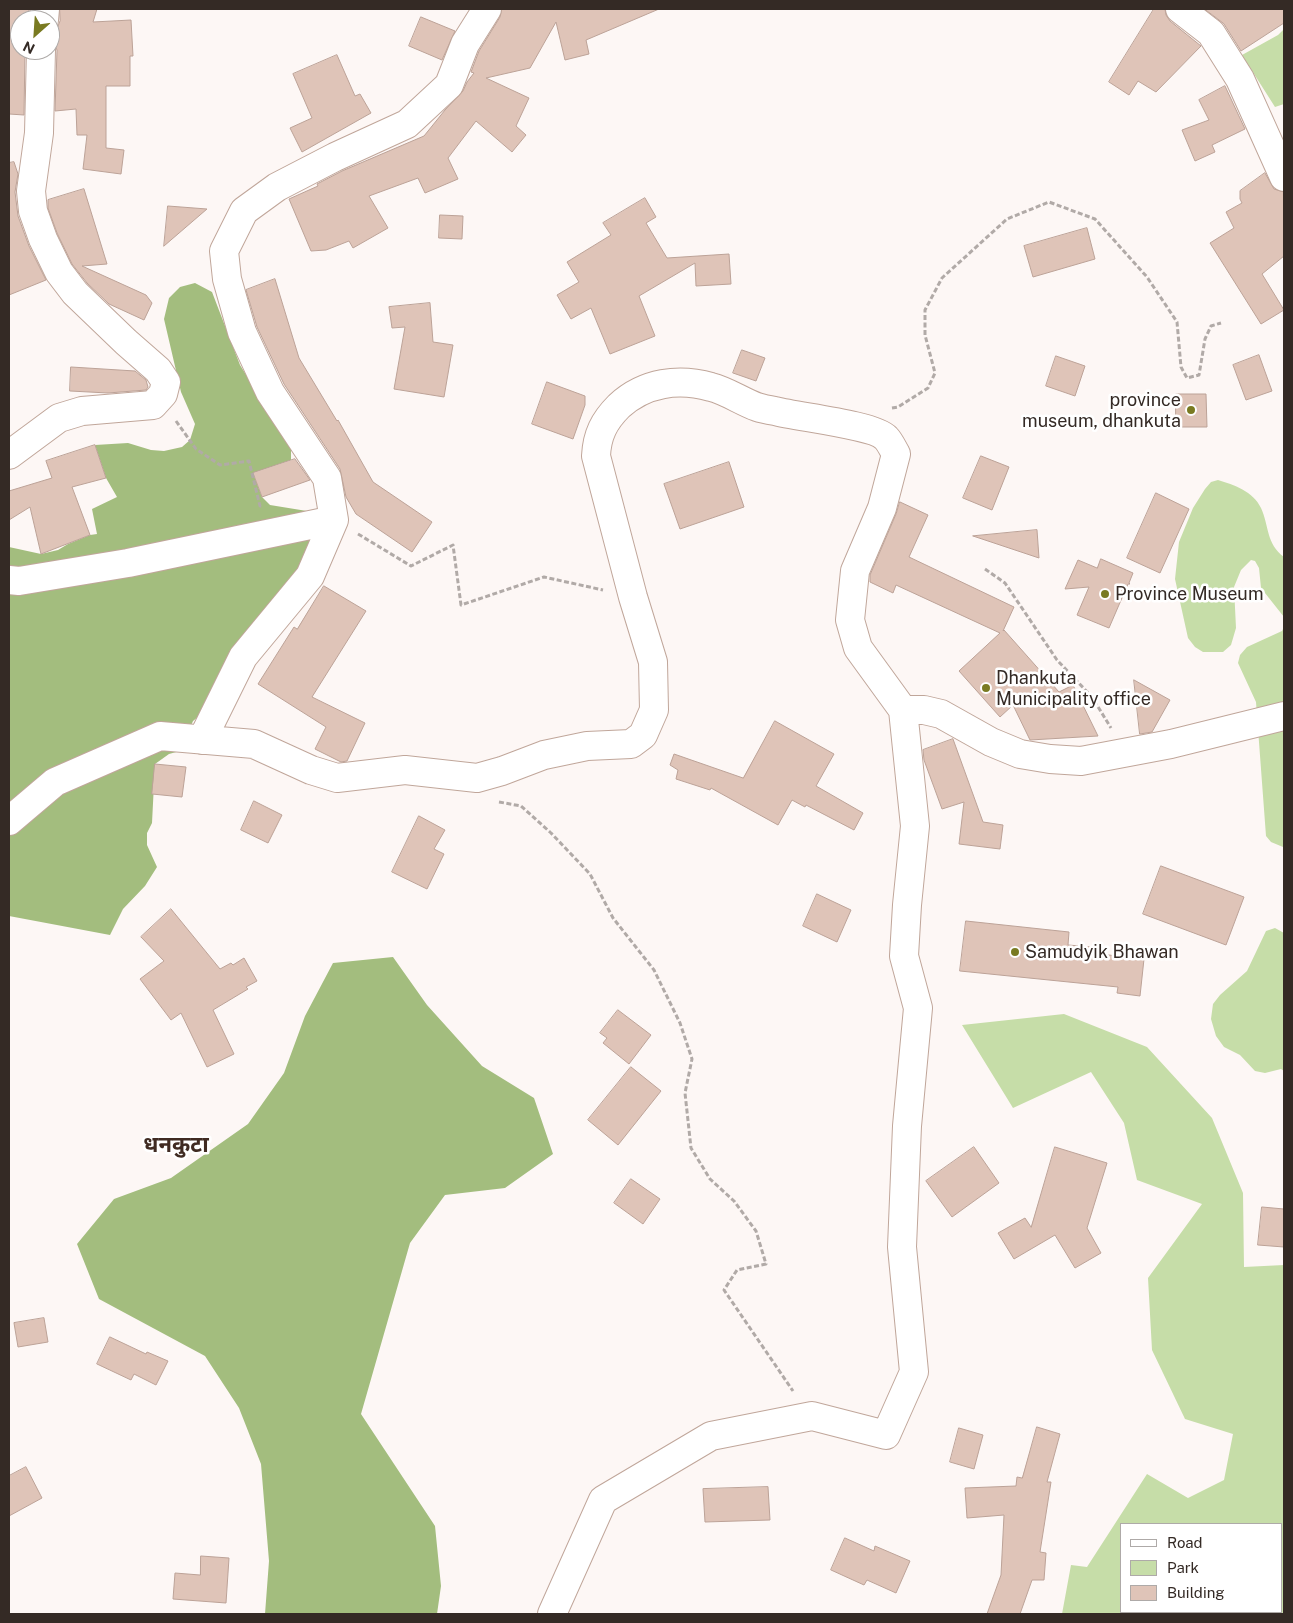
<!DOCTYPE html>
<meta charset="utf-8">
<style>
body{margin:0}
#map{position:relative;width:1293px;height:1623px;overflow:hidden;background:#fdf7f5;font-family:"Public Sans",sans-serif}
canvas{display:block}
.frame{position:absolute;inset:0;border:10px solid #342a25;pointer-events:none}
.legend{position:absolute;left:1120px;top:1523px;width:162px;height:90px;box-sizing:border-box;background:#fff;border:1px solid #aeaaa8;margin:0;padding:6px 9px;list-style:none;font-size:15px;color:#342a25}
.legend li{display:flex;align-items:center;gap:10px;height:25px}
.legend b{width:25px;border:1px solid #aeaaa8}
.north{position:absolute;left:10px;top:10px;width:50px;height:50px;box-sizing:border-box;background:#fff;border:1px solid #aeaaa8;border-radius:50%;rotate:206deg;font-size:14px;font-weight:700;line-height:20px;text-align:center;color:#342a25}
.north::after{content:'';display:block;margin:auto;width:18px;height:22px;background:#797a21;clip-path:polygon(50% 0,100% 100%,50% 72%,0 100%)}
</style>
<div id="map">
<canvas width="1293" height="1623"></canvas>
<div class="frame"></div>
<ul class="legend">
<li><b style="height:6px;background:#fff"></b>Road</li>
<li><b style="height:14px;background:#c6dda8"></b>Park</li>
<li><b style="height:14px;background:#dfc4b8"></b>Building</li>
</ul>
<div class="north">N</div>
</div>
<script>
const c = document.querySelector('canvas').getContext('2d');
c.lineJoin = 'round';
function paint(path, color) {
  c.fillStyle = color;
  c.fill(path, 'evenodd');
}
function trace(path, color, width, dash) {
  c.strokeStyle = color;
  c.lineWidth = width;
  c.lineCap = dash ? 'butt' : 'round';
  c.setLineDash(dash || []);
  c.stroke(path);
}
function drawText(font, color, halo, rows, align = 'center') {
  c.font = font + ' "Public Sans","Noto Sans Devanagari",sans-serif';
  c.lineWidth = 5;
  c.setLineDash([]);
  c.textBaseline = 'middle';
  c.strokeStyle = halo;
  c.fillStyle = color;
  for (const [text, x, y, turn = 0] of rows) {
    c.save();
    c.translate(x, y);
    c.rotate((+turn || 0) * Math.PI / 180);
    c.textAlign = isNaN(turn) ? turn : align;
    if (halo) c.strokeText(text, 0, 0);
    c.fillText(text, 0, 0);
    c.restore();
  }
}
paint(new Path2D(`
 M 1284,29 L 1284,104 L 1275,107 L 1242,55 L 1278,35 Z
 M 1218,480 C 1234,485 1253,491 1261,508 C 1269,525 1266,544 1284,557 L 1284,617 L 1261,588 L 1259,568 L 1255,561 L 1251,560 L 1241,570 L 1234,587 L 1236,628 L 1231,645 L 1223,652 L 1203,652 L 1195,647 L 1188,638 L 1175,579 L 1179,542 L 1193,508 L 1205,489 L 1211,482 Z
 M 1284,627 L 1284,847 L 1283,847 L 1271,842 L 1266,836 L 1256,702 L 1238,663 L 1240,655 L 1247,647 L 1282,631 Z
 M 1275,928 L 1284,933 L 1284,1071 L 1281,1069 L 1265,1073 L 1255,1071 L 1240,1055 L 1224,1047 L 1216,1036 L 1211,1019 L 1213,1004 L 1220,995 L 1247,971 L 1266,931 Z
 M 1064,1014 L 1147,1047 L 1212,1118 L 1243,1193 L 1244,1267 L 1284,1265 L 1284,1614 L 1062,1614 L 1071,1565 L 1087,1567 L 1147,1474 L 1188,1498 L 1224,1480 L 1233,1434 L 1185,1419 L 1152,1350 L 1148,1278 L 1202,1204 L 1137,1180 L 1124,1123 L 1091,1072 L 1013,1108 L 962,1025 ZM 1282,1524 L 1282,1612 L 1122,1612 L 1122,1524 Z`), '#c6dda8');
paint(new Path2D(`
 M 195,283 L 212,292 L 240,365 L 291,447 L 291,460 L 253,473 L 262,497 L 270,505 L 313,512 L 312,536 L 300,563 L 302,575 L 211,706 L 193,721 L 180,751 L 169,754 L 155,764 L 152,823 L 147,833 L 147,845 L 157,867 L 145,886 L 123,909 L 110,935 L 9,916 L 9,547 L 41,554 L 58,550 L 68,544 L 90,535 L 97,534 L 92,509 L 117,497 L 106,478 L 95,445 L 128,443 L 151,450 L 164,451 L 182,447 L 190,440 L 195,424 L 181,392 L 164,319 L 169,298 L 180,287 Z
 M 393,957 L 427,1005 L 482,1066 L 534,1098 L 553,1154 L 505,1188 L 445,1195 L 410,1243 L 361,1414 L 435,1526 L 441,1586 L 437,1614 L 265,1614 L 269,1561 L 261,1464 L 239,1408 L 205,1356 L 99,1299 L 77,1244 L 114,1199 L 171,1178 L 248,1124 L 284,1073 L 305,1016 L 333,963 Z`), '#a3bd7e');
const building = new Path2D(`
 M 9,9 L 29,9 L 29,20 L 20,20 L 20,50 L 25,50 L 24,115 L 9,114 Z
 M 60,9 L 97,9 L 93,22 L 131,20 L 133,56 L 130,56 L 130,86 L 106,86 L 106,148 L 124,150 L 121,174 L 83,169 L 87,135 L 77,135 L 76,109 L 55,111 L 57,50 L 50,34 L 57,29 L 60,21 Z
 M 502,9 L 659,9 L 586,40 L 589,54 L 565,60 L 556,22 L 530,68 L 486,78 L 529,98 L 516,126 L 526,135 L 512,152 L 476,121 L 448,158 L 458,179 L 425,193 L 418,178 L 369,196 L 388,228 L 353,248 L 349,241 L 326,250 L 311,251 L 289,199 L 318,186 L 317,184 L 342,171 L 424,136 L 445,110 L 463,91 L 467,82 L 474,73 L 471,72 L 479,51 L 500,17 Z
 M 1154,9 L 1165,9 L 1166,15 L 1170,21 L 1201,46 L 1156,92 L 1138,81 L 1129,95 L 1109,82 Z
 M 1205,9 L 1284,9 L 1284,23 L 1241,51 L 1224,24 Z
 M 421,17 L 455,31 L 442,60 L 409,46 Z
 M 337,55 L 355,96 L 360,94 L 371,113 L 302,152 L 290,128 L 312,118 L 293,74 Z
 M 1225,86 L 1245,129 L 1212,145 L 1215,152 L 1195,161 L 1182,130 L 1209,120 L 1199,100 Z
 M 14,162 L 18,174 L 15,192 L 18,216 L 29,246 L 46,280 L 9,295 L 9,163 Z
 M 1265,173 L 1274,189 L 1284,192 L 1284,256 L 1262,274 L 1284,310 L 1261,324 L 1210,243 L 1234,228 L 1226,212 L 1242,203 L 1240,199 L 1240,191 Z
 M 84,189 L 107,264 L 82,266 L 146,295 L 152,303 L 144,320 L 109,304 L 87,283 L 72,264 L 57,233 L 48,208 L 48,200 Z
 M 645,198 L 656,217 L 646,223 L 667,258 L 729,254 L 731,284 L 696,286 L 695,263 L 639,296 L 655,336 L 610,354 L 591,308 L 571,319 L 557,295 L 579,282 L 567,262 L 611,235 L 603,223 Z
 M 168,206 L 207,209 L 164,246 Z
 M 440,215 L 463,216 L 462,239 L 439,238 Z
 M 1087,228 L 1095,259 L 1033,277 L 1024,246 Z
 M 275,279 L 299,358 L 337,421 L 338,420 L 373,482 L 432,522 L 412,552 L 356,514 L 346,497 L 340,469 L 284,384 L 257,327 L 246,290 Z
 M 430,303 L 433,342 L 453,345 L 444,397 L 394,389 L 405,327 L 392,328 L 389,307 Z
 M 742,350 L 765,358 L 756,381 L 733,373 Z
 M 1259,355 L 1272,391 L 1246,400 L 1233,365 Z
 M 1056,356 L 1085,366 L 1075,396 L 1046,386 Z
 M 71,367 L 135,371 L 146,380 L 148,387 L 146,390 L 108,393 L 70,391 Z
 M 547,382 L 585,396 L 585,405 L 573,439 L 532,424 Z
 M 1176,394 L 1206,394 L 1207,427 L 1176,427 Z
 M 95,445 L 106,478 L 72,487 L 90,535 L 41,554 L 30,507 L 9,520 L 9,491 L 52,478 L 46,461 Z
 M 981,456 L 1009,467 L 992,510 L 963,498 Z
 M 295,459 L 310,480 L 262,497 L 253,473 Z
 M 729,462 L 744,507 L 680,529 L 664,484 Z
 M 1156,493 L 1189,509 L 1160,573 L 1127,558 Z
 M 900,502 L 928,515 L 909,557 L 1014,607 L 1003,631 L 1004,630 L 1059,692 L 1073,685 L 1098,736 L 1030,740 L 1013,705 L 1000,717 L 959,671 L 1000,633 L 896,585 L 893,593 L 870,582 L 870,575 L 896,514 Z
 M 1037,530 L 1039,558 L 973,536 Z
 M 1101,559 L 1133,573 L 1129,583 L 1130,584 L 1128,584 L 1109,628 L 1077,615 L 1089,587 L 1065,589 L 1078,560 L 1097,568 Z
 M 324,586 L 366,611 L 312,697 L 365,723 L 347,761 L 341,762 L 315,749 L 326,727 L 258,684 L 294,627 L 297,629 Z
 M 1134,680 L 1170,700 L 1152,732 L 1140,734 Z
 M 775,721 L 834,754 L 816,786 L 863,813 L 854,830 L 806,805 L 805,807 L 792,800 L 778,825 L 711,788 L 710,790 L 676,779 L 678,770 L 670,765 L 674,754 L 743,778 Z
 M 953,739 L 983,822 L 1003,825 L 1000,849 L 959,844 L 964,802 L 942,809 L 924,760 L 923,750 Z
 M 155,764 L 186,767 L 182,797 L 152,794 Z
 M 254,801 L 282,815 L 268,843 L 241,830 Z
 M 419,816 L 445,830 L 434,849 L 444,854 L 427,889 L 392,872 Z
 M 1161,866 L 1244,897 L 1226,945 L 1143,914 Z
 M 817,894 L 851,910 L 837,942 L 803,926 Z
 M 171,909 L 220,969 L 231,963 L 233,965 L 244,958 L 257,981 L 246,987 L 248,989 L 213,1010 L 234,1054 L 207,1067 L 181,1013 L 171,1020 L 140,979 L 164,961 L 141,937 Z
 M 966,921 L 1069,932 L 1068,945 L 1092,947 L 1091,953 L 1144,959 L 1140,996 L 1117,993 L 1118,987 L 960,971 Z
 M 618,1010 L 651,1035 L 629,1064 L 603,1043 L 607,1038 L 600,1033 Z
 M 631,1067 L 661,1091 L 618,1145 L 588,1120 Z
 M 974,1147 L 999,1183 L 952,1217 L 926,1181 Z
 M 1055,1147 L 1107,1163 L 1087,1228 L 1101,1253 L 1075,1268 L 1055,1235 L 1014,1259 L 998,1233 L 1025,1218 L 1031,1227 Z
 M 631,1179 L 660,1199 L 643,1224 L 614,1203 Z
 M 1262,1207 L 1284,1209 L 1284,1247 L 1258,1245 Z
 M 44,1318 L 48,1342 L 18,1347 L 14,1323 Z
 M 110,1337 L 146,1354 L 147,1352 L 168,1361 L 156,1385 L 134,1374 L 131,1380 L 97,1364 Z
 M 1037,1427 L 1060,1434 L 1047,1482 L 1051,1482 L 1040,1552 L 1046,1553 L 1044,1580 L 1032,1580 L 1020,1614 L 987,1614 L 1001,1575 L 1004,1515 L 967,1518 L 965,1488 L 1016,1486 L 1017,1477 L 1022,1478 Z
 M 959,1428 L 983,1435 L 974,1469 L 950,1462 Z
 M 26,1467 L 42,1498 L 9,1516 L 9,1476 Z
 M 768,1487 L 770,1520 L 705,1522 L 703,1489 Z
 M 845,1538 L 874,1551 L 875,1546 L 910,1561 L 896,1593 L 867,1580 L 864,1585 L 831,1570 Z
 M 201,1556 L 229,1558 L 226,1603 L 173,1599 L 175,1573 L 200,1575 Z`);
paint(building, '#dfc4b8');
trace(building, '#bca297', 1);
const street = new Path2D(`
 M 1180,9 L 1211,33 L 1240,79 L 1284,177
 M 44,20 L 45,9
 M 9,455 L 59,418 L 82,411 L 153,405 L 163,394 L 166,382 L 158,370 L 126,342 L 75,293 L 59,272 L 43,239 L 33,211 L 31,191 L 39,133 L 41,50
 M 9,580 L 19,581 L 128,563 L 334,520
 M 903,710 L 924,710 L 941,714 L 991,742 L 1020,754 L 1050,759 L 1081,761 L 1171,744 L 1284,716
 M 202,740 L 243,657 L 310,576 L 334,520 L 327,478 L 270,392 L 242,332 L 227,279 L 224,251 L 244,211 L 277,187 L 335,157 L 407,124 L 449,85 L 465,44 L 487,9
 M 9,821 L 55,782 L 160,736 L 254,744 L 311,770 L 337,778 L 405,770 L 477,778 L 502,771 L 544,755 L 587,746 L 631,744 L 643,735 L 654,710 L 653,662 L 633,597 L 596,456 C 597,435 604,421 619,406 C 645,382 679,378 711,387 C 727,391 741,401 757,407 C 763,409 769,410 775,411 C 797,417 874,425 886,438 C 890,442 893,449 896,454 L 882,508 L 855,571 L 850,620 L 858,648 L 903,710 L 915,826 L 907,905 L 904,956 L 918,1008 L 907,1126 L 902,1247 L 914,1372 L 886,1435 L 812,1416 L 711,1436 L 603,1500 L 552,1614`);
trace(street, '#c0a69a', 30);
trace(new Path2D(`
 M 892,408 L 898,407 L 928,388 L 935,373 L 925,335 L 925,310 L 942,278 L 1007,219 L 1049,202 L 1095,219 L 1147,277 L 1177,322 L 1181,367 L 1187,378 L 1199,375 L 1205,339 L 1211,326 L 1221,323
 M 176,421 L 196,449 L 220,465 L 249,461 L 260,506 L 262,506
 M 358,534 L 411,566 L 453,545 L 461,605 L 544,577 L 603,590
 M 985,569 L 1005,583 L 1057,660 L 1092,697 L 1111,728
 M 499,802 L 521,806 L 551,833 L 590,874 L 613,918 L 654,970 L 680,1023 L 692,1059 L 685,1093 L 691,1148 L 710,1179 L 734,1201 L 756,1231 L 766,1264 L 737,1270 L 724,1290 L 793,1391`), '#b1aaa7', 3, [5, 2.5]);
trace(street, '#fff', 28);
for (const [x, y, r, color] of [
 [1191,410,5,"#797a21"],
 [1105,594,5,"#797a21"],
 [986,688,5,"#797a21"],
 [1015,952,5,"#797a21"]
]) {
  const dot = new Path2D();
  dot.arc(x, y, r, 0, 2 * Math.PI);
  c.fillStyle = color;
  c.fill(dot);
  trace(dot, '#fff', 2);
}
drawText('18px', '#342a25', '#fff', [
 ["province",1181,400,"right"],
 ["museum, dhankuta",1181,421,"right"],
 ["Province Museum",1115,594],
 ["Dhankuta",996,678],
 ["Municipality office",996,699],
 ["Samudyik Bhawan",1025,952]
], 'left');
drawText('bold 22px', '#402b22', '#fff', [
 ["धनकुटा",176,1145]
]);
</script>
